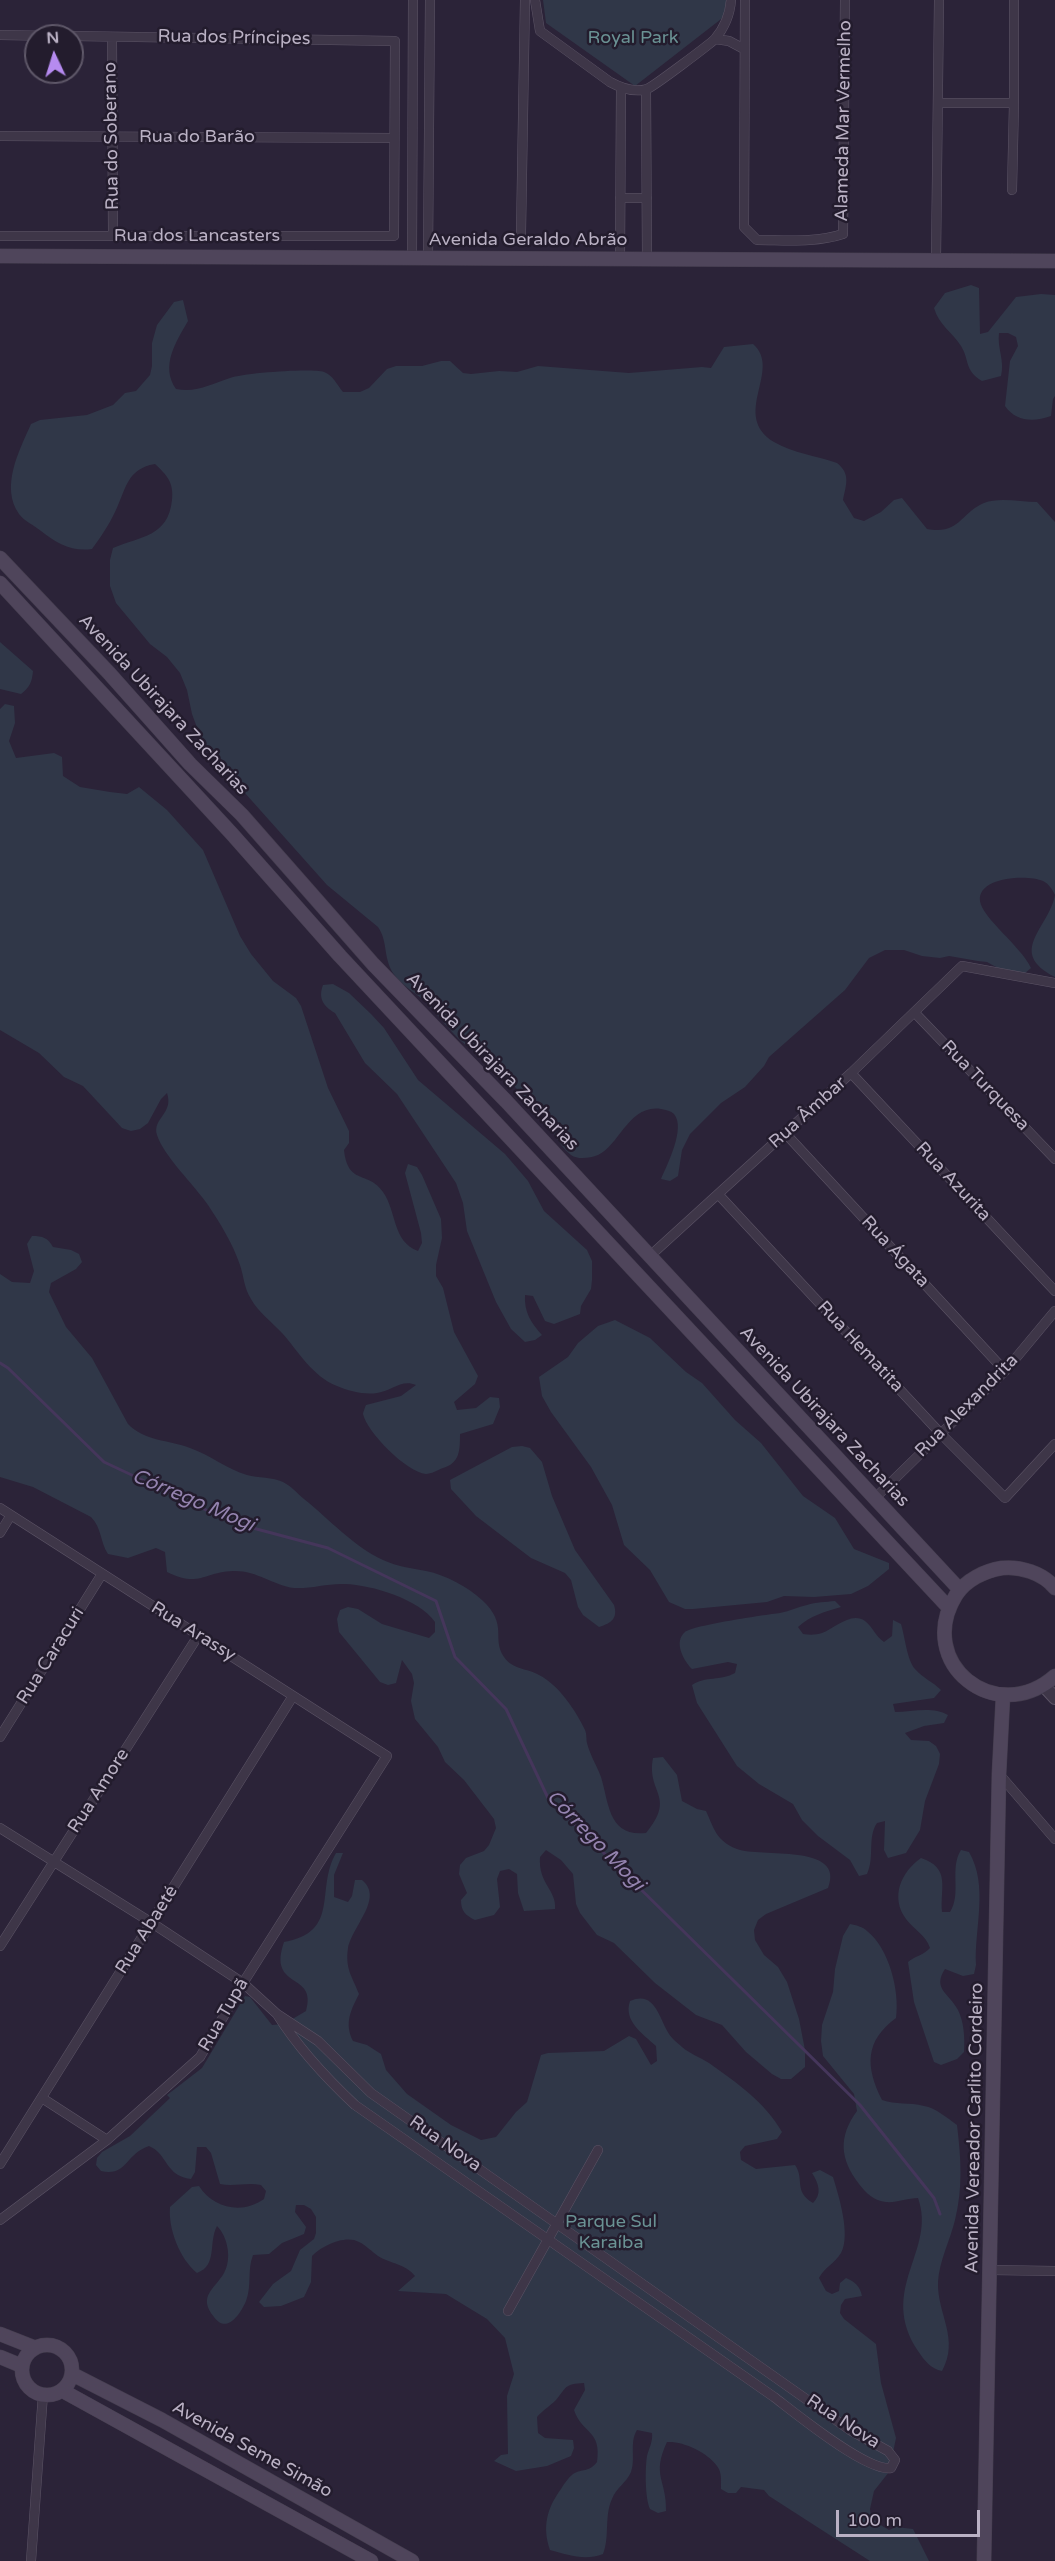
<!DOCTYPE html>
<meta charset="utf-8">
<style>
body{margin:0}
#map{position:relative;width:1055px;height:2561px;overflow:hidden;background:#2b2338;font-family:"Varela Round",sans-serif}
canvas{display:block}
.north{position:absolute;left:24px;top:24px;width:60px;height:60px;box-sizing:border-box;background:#231c2d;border:2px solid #5f5869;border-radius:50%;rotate:356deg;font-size:16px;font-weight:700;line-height:24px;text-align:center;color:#bab1c4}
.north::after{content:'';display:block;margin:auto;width:21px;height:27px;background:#b68bf0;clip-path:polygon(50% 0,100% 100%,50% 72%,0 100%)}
.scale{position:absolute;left:836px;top:2510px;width:144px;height:27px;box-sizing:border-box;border:3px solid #bab1c4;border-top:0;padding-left:8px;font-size:18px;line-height:21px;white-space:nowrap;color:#bab1c4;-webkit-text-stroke:4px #231c2d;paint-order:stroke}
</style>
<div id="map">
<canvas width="1055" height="2561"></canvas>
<div class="north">N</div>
<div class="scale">100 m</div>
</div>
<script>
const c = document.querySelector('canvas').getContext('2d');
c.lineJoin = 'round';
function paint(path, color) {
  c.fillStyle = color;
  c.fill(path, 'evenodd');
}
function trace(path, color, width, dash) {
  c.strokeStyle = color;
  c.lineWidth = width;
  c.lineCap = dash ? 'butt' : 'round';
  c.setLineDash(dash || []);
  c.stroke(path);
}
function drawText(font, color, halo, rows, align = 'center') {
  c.font = font + ' "Varela Round",sans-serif';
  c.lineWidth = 5;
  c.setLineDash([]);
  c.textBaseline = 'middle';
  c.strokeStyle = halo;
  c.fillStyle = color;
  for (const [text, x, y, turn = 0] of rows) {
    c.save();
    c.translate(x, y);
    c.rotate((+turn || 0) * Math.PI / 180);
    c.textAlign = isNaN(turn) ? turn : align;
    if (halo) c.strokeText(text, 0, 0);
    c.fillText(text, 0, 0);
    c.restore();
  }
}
paint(new Path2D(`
 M 543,0 L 727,0 L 725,16 L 635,86 L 546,23 Z
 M 971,285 L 979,288 L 980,334 L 988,332 L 1016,297 L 1041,294 L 1055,295 L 1055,396 L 1053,399 L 1051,416 C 1034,422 1016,422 1005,406 L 1010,361 L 1018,346 L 1016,337 L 1008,333 L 999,333 C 997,348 1005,361 1001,376 L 982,381 C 964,370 970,361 961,346 C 952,332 939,325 934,308 L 945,293 Z
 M 183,300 L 188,321 C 176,342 160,366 176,389 C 197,393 211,384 230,378 C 244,373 311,368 324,372 C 333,375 337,385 343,392 L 360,392 L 369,388 L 387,369 L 396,366 L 422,366 L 441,361 L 450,361 L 463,373 L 471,374 L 499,371 L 517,372 L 538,366 L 629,373 L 702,367 L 711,368 L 724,347 L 753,344 C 783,370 730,415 774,442 C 793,453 817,456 837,463 C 851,474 846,485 843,500 L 854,518 L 864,521 L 881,512 L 894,500 L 902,498 L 927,529 C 960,535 960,513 984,503 C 999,497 1021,502 1037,502 L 1055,522 L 1055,895 C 1052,889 1049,884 1043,881 C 1027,874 977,877 980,901 C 982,918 1021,946 1031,968 L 1024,974 L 1005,972 L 987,962 L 978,961 L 949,956 L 940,958 L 922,956 L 904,950 L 885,950 L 869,958 L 845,990 L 769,1057 L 764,1066 L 745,1087 L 721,1103 L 690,1134 L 682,1150 L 678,1176 L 670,1181 L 661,1179 C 667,1165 686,1128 674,1114 C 671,1111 666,1110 661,1109 C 629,1104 619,1146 598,1155 C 590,1158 578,1160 571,1155 C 556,1144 551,1124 539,1111 C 528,1100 517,1089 507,1079 C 495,1066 475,1054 461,1041 C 449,1030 439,1016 427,1004 C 418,994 405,988 396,977 C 382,960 389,943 378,927 L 327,885 L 211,755 L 199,733 L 192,714 L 187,690 L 180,673 L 167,657 L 150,644 L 116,603 L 110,586 L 110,560 L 113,548 C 141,536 168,537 172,500 C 174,483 167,475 155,464 C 126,469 126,490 115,512 C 109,525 100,538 92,549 C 72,552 56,543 41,531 C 34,525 25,522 19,514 C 0,487 19,451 31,424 L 40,420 L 87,415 L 113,405 L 125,393 L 136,391 L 150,375 L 152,366 L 152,343 L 157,325 L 174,302 Z
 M 0,642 L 33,671 C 32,682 30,687 21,694 L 0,689 Z
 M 5,704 L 14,706 L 15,723 L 9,741 L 16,758 L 54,753 L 62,757 L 63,776 L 80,787 L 110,792 L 127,794 L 139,787 L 167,810 L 203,850 L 240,936 L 251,954 L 273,981 L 296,998 L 301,1006 L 328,1088 L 349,1131 L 349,1143 L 344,1150 C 348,1186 368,1170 383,1192 C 397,1212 392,1241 418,1251 L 422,1243 L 421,1233 L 405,1173 L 408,1164 L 417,1167 L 422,1175 L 441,1219 L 442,1238 L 436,1265 L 436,1276 L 443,1288 L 454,1332 L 478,1376 L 475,1384 L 454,1402 L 457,1410 L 476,1408 L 490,1397 L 499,1398 L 500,1407 L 493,1424 L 460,1434 C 460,1450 460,1463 443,1468 C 438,1470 431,1474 426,1474 C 406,1472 367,1432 363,1414 C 363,1413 365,1407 366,1405 L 401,1396 L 416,1385 C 401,1379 392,1391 377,1393 C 364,1395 349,1391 337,1386 C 312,1376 299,1352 282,1333 C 272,1322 258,1312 251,1299 C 244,1288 244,1277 240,1265 C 233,1244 220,1223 208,1205 C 195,1186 163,1155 157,1135 C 152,1118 174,1114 167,1093 L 161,1099 L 148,1123 L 140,1129 L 131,1131 L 122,1128 L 83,1086 L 64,1077 L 39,1053 L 0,1030 L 0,709 Z
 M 1055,895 L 1055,977 C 1006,952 1049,928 1055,895 Z
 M 333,984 L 349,993 L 371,1014 L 384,1028 L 418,1080 L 505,1154 L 528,1181 L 544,1211 L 587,1250 L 592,1261 L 592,1280 L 591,1289 L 581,1306 L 580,1314 L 554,1324 L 545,1321 L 533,1296 L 525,1295 C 524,1312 531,1323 542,1335 L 535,1340 L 525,1342 L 511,1329 L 496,1302 L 467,1231 L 463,1203 L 456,1183 L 397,1094 L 365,1063 L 335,1013 C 323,1006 318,998 323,985 Z
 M 32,1236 C 43,1236 48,1238 53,1247 L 71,1250 L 79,1254 L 82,1262 L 76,1269 L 51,1283 L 49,1292 L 66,1327 L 92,1358 L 128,1424 C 144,1441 169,1440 190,1448 C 210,1455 227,1469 247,1475 C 258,1478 273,1477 283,1482 C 291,1486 297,1493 304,1499 C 329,1519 353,1546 383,1560 C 398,1567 411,1568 426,1571 C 446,1575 468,1587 482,1600 C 509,1625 491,1638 504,1657 C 513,1670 527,1668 539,1675 C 559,1685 576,1711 585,1730 C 587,1735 586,1739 587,1743 C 590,1755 597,1766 601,1777 C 609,1803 608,1837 646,1833 C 677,1796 646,1793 653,1758 L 663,1757 L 677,1775 L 682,1801 L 697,1809 L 706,1811 C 714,1828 716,1841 737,1849 C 760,1858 846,1843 828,1888 L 766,1914 L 758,1920 L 754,1930 L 755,1940 L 764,1955 L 778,1967 L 787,1982 L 799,2019 L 805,2050 L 805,2067 L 791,2079 L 781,2079 L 772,2074 L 746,2052 L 722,2025 L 696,2015 L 655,1983 L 614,1943 L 597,1935 L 580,1913 L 576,1904 L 573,1874 L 561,1860 L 546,1850 L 540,1857 C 538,1884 557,1890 555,1909 L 524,1911 L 518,1893 L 517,1874 L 509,1869 L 500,1871 L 497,1879 L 500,1907 L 494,1915 L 475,1920 C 465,1915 461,1911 461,1900 L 467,1893 L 459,1874 L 460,1865 L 466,1858 L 484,1851 L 489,1845 L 496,1828 L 494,1819 L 464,1780 L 445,1762 L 438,1747 L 415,1719 L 411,1701 L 414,1683 L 412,1674 L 402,1660 L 396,1683 L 388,1685 L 380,1682 L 339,1632 L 337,1619 L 340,1610 L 348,1607 L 358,1609 L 382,1624 L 429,1638 L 435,1632 L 435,1622 C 419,1599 372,1585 345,1584 C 328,1583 311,1589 294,1588 C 273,1585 256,1570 233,1571 C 204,1572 199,1588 167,1572 L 165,1552 L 156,1548 L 128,1558 L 108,1554 C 100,1542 102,1528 91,1517 L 33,1487 L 0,1477 L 0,1274 L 12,1282 L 30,1283 L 34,1271 L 27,1244 Z
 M 615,1320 L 650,1338 L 686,1372 L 702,1383 L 735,1420 L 761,1443 L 803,1496 L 835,1518 L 854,1549 L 889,1563 L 889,1569 L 868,1586 L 851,1594 L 814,1597 L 784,1596 L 767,1602 L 693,1609 L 685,1609 L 669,1602 L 650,1570 L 624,1545 L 612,1505 L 591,1467 L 551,1412 L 542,1396 L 539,1377 L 568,1357 L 578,1343 L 598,1326 Z
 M 522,1446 L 530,1448 L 542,1462 L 552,1496 L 575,1550 L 614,1605 C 618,1618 612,1623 599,1627 L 583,1615 L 578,1607 L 571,1580 L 565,1573 L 531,1558 L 476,1516 L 451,1489 L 450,1480 L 512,1447 Z
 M 835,1601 L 841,1607 C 825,1612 811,1615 798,1627 L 803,1634 C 810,1635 816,1635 822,1633 C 834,1629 851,1611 865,1621 C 873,1627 875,1636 884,1642 L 892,1636 L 893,1620 L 901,1624 C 905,1637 907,1660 915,1669 C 923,1678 933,1682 941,1690 L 934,1698 L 893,1704 L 895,1712 C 912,1712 932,1706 948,1715 L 944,1723 L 924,1726 L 905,1733 L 911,1740 L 929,1741 L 936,1746 L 940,1754 L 939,1764 L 925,1801 L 920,1830 L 906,1853 L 888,1858 L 884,1850 L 885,1821 L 877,1823 C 867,1838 875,1857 867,1874 L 859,1876 L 850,1860 L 818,1836 L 802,1820 L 793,1804 L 759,1784 L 737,1766 L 697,1703 L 692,1685 C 705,1676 721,1681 735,1673 L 737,1664 L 728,1662 L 692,1669 C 684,1661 673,1642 685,1632 C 694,1625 764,1615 780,1613 C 790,1611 798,1607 807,1605 C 816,1602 826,1602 835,1601 Z
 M 961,1850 L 969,1852 C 989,1886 974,1929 976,1965 L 974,1974 L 963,1976 L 945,1969 C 932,1989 949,1993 958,2010 C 964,2022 965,2038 964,2052 L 957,2059 L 941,2065 L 934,2062 L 914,2002 L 908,1962 C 915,1956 924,1955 930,1948 C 926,1935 914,1930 906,1919 C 890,1897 901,1872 921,1858 C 951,1868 940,1887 942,1912 L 950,1912 C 962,1893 949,1869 961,1850 Z
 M 336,1853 L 343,1853 L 334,1875 L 334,1897 L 348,1902 L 352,1896 L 355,1880 L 362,1880 C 384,1898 353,1925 348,1948 C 345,1969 352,1976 359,1994 C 351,2010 344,2023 353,2041 L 367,2045 L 381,2054 L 386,2070 L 407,2094 L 451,2125 L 481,2140 L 496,2137 L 516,2112 L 527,2102 L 541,2055 L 548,2053 L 604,2051 L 629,2036 L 636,2039 L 651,2065 L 657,2061 L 656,2046 C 643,2034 623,2021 630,2001 C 655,1990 659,2018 669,2034 C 672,2039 678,2043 682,2047 C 690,2054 700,2057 709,2063 C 737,2083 765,2102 782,2132 L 777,2139 L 745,2146 L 740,2152 L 741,2160 L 756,2169 L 795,2165 C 805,2179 793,2191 813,2203 C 822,2194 819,2184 812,2173 L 820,2170 L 833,2177 C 839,2197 851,2235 841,2253 C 835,2263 824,2268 819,2278 L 826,2291 L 832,2294 L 839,2291 L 840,2283 L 846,2278 C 855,2282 860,2286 862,2296 L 845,2299 L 841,2305 L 840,2313 L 844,2319 L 876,2344 L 881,2383 L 896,2438 L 889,2472 L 874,2491 L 870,2509 L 871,2517 L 877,2523 L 889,2530 L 896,2527 L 913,2529 L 929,2561 L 870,2561 L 769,2496 L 764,2490 L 741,2487 L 736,2493 L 728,2493 L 721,2489 C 721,2481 722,2472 717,2466 C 707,2452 683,2441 667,2442 C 651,2476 667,2480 666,2511 L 658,2513 L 650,2509 C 645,2498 645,2469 647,2456 C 649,2448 653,2442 652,2433 L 637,2430 C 629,2443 636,2458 631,2472 C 627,2482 616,2488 612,2499 C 604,2516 610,2537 603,2554 C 585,2561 568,2555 550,2550 C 542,2527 547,2508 561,2489 C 564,2484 568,2478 573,2474 C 583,2468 588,2473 597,2462 C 602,2430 582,2434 574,2410 L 585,2390 L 584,2383 C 564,2384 567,2387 556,2400 C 550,2406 542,2411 537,2417 L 538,2433 L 545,2438 L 573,2440 L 574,2448 L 571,2456 L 547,2466 L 516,2471 L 494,2461 L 501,2455 L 508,2454 L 507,2396 L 514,2374 L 505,2338 L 487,2319 L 446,2294 L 398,2291 L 415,2276 C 406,2264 391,2264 378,2256 C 372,2252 366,2245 359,2242 C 346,2234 321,2246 312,2256 L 311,2282 L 304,2297 L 281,2306 L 264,2307 L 259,2302 L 273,2284 L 291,2271 L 300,2250 L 314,2239 L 316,2233 L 316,2217 L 311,2209 L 304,2205 L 296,2205 L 295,2212 L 306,2227 L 304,2234 L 282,2243 L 269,2254 L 253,2255 C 247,2270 252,2286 246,2301 C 241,2313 227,2335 214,2317 C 197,2296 215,2289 224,2273 C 232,2259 228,2237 217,2226 C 208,2243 218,2265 197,2273 C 180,2259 168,2229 170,2207 L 192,2187 L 199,2186 C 213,2208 242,2215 264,2199 L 266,2191 L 261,2185 C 247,2182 234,2187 220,2184 L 211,2153 L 206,2147 L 197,2147 L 195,2172 L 191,2179 C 165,2176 168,2154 149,2146 C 125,2154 127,2177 101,2171 L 96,2165 L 97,2158 L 102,2152 L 130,2136 L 170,2098 L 167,2095 L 202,2068 L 245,1996 L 250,1997 L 272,2025 L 284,2024 L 306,2011 C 318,1971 267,1991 284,1942 C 341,1932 315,1889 336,1853 Z
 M 850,1924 C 856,1925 863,1927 867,1931 C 889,1948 900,1991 896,2018 C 865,2041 865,2066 882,2100 C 896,2105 909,2102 924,2106 C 936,2108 947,2118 957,2125 C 961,2158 963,2187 955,2220 C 950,2241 939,2261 938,2282 C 937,2314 960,2339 942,2371 C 931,2369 924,2360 918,2351 C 877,2289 937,2251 918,2198 C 908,2198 896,2203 886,2202 C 874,2201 866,2193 859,2184 C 840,2159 838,2137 857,2111 L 854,2094 L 823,2056 L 821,2041 L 822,2025 L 833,1992 L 835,1969 L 843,1936 Z`), '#303748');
trace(new Path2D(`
 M 0,1363 L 8,1368 L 104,1462 L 234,1523 L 328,1548 L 436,1601 L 455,1657 L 506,1709 L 548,1798 L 860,2105 L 934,2198 L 940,2214`), '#45365b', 3);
const minor = new Path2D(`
 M 535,0 L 540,31 L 610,82 C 621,88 634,93 647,89 C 653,87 710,44 715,39 C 725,27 730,14 731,0
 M 745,0 L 744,227 L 757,240 C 786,240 815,243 843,234 L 845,0
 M 0,35 L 57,36
 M 112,37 L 113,236
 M 715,39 L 729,41 L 744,49
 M 646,89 L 647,259
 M 938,103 L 1014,103 L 1014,0
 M 0,136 L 394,138
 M 1012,190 L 1014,103
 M 620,198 L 647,198
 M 521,233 L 525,0
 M 0,236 L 394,236 L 395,41 L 72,36
 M 412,258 L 413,0
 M 428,258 L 430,0
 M 620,259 L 621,88
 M 936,260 L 939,0
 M 915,1013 L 1055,1159
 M 851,1073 L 1055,1291
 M 786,1134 L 1005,1371
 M 718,1194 L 941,1434 L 1005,1498 L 1055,1444
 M 651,1255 L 851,1073 L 962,966 L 1055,983
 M 875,1498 L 1005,1371 L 1055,1311
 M 0,1508 L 387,1756 L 243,1983 L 200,2057 L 107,2140 L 0,2220
 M 0,1533 L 11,1515
 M 0,1737 L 102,1574
 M 999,1774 L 1055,1839
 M 0,1828 L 152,1923 L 243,1983 L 277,2014 L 318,2041 L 371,2093 L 850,2430 L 888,2451 L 895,2460 L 891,2468 C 867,2472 795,2413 774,2397 L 355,2105 C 325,2077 299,2049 277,2014
 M 0,1946 L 198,1636
 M 42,2098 L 107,2140
 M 0,2164 L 293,1696
 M 991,2270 L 1055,2271
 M 508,2311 L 598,2150
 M 31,2561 L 43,2394`);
const tertiary = new Path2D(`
 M 1044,1686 L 1055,1698`);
const secondary = new Path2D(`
 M 0,256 L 1055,261
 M 0,558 L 109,673 L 190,764 L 242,815 L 373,964 L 506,1101 L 960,1590
 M 0,583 L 232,834 L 340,956 L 949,1608
 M 1055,1588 C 1043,1573 1020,1566 1002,1568 C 984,1571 966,1580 956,1595 C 914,1663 996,1728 1055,1676
 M 0,2334 L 33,2347
 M22 2370a25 25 0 1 1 50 0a25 25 0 1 1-50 0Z
 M 0,2357 L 22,2366
 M 72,2374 L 162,2420 L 412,2561
 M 63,2391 L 371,2561
 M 984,2561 L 999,1774 L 1003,1696`);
trace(minor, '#5c5466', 10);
trace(tertiary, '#5c5466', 14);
trace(secondary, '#443d4e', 15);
trace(minor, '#3e3648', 9);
trace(tertiary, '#3e3648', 12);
trace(secondary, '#4f455b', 14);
drawText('18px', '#bab1c4', '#231c2d', [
 ["Rua dos Príncipes",234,38,1],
 ["Alameda Mar Vermelho",844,121,-89],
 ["Rua do Soberano",112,136,-91],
 ["Rua do Barão",197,137],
 ["Rua dos Lancasters",197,236],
 ["Avenida Geraldo Abrão",528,240],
 ["Avenida Ubirajara Zacharias",163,705,47],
 ["Avenida Ubirajara Zacharias",492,1062,46],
 ["Rua Turquesa",985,1086,46],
 ["Rua Âmbar",808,1113,-42],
 ["Rua Azurita",953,1182,47],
 ["Rua Ágata",895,1252,47],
 ["Rua Hematita",860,1347,47],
 ["Rua Alexandrita",967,1406,-45],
 ["Avenida Ubirajara Zacharias",824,1417,47],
 ["Rua Arassy",193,1632,32],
 ["Rua Caracuri",51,1656,-58],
 ["Rua Amore",99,1791,-57],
 ["Rua Abaeté",147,1930,-58],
 ["Rua Tupã",224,2015,-60],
 ["Avenida Vereador Carlito Cordeiro",975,2128,-89],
 ["Rua Nova",445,2144,35],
 ["Rua Nova",843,2422,33],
 ["Avenida Seme Simão",252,2450,29]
]);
drawText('18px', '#6a9294', '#231c2d', [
 ["Royal Park",633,38],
 ["Parque Sul",611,2222],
 ["Karaíba",611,2243]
]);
drawText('italic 20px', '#9483af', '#231c2d', [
 ["Córrego Mogi",193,1501,23],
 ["Córrego Mogi",595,1841,46]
]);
</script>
